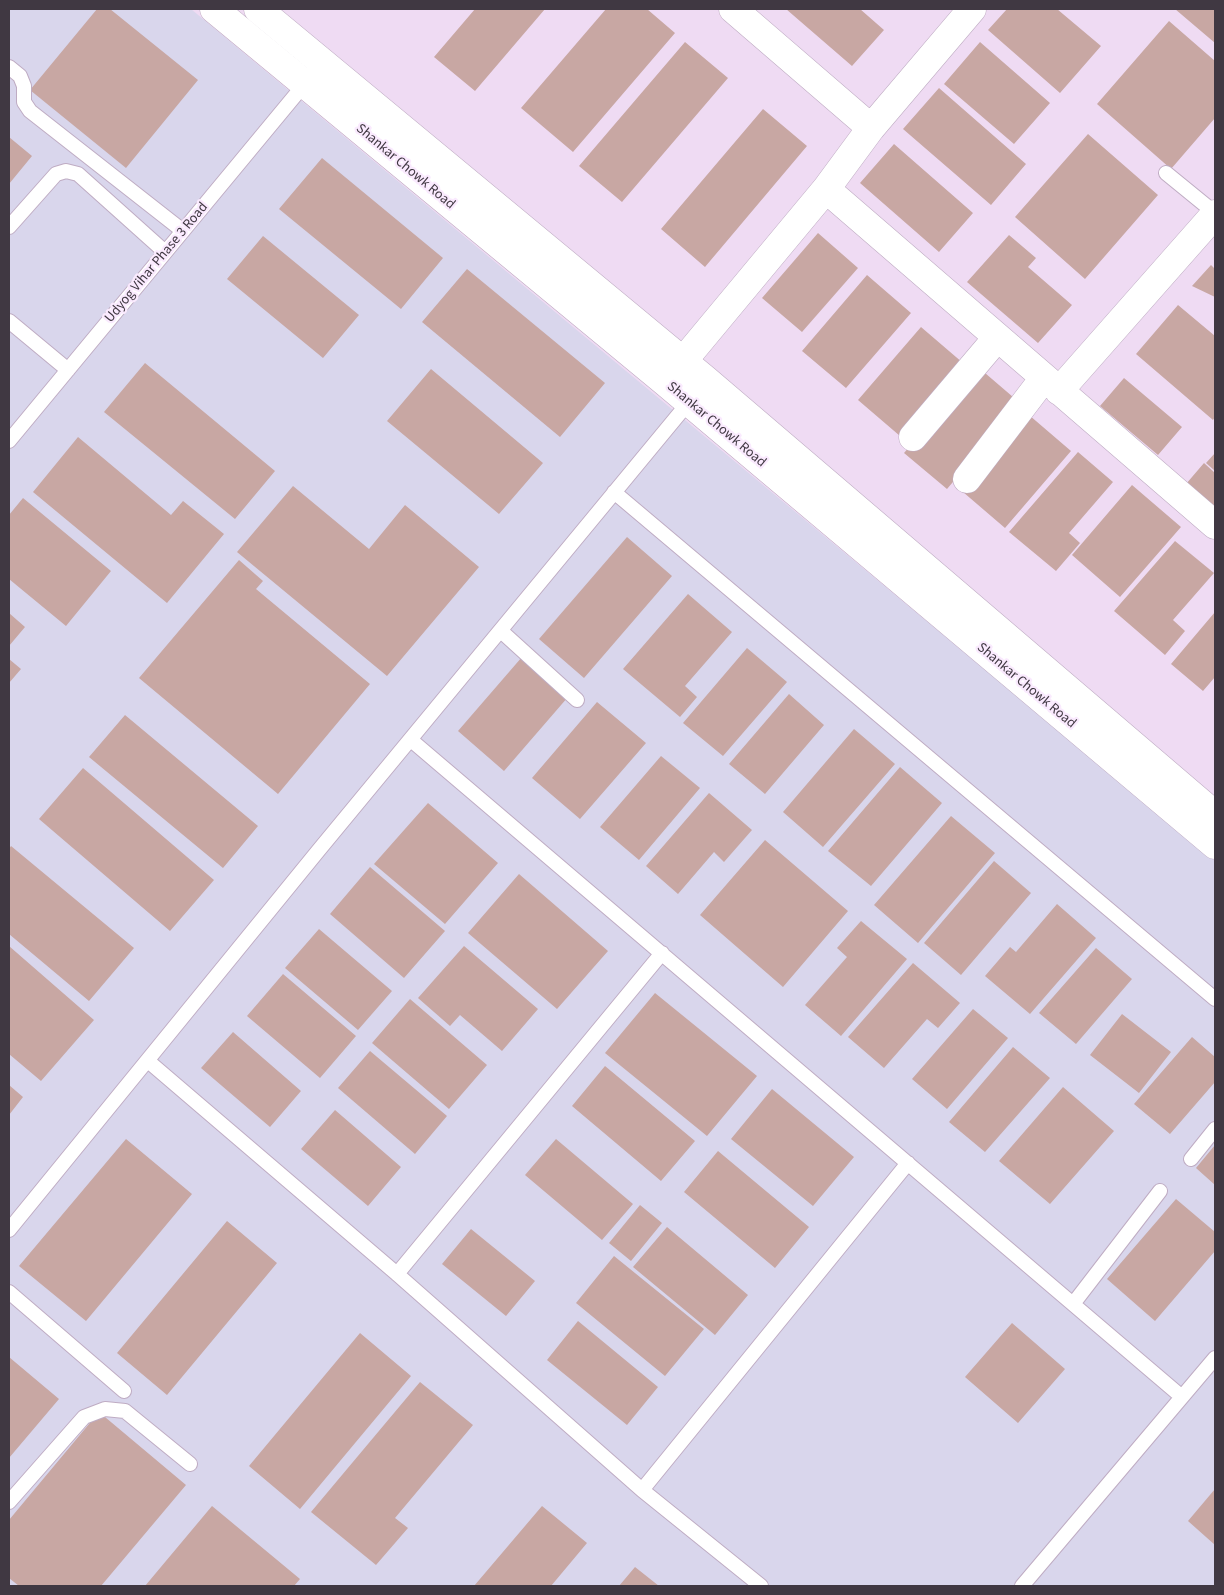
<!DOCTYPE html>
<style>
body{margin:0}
#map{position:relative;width:1224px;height:1595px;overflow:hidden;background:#efdbf3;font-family:"Source Sans 3",sans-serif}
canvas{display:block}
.frame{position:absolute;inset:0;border:10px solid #403842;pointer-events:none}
</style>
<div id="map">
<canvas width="1224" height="1595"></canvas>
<div class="frame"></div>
</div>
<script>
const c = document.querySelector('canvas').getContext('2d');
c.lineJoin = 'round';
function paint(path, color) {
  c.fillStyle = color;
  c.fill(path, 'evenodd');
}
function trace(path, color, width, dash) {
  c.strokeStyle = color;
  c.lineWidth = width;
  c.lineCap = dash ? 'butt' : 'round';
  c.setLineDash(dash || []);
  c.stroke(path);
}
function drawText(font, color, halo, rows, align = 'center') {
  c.font = font + ' "Source Sans 3",sans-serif';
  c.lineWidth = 4.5;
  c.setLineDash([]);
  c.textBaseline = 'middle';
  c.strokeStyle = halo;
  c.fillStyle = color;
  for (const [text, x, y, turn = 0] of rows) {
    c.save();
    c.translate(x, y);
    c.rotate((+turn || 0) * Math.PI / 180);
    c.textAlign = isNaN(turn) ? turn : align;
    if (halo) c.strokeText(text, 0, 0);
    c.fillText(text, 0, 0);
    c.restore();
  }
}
paint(new Path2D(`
 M 9,9 L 191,9 L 1215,861 L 1215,1586 L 9,1586 Z`), '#d9d6ec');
paint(new Path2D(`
 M 97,9 L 110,9 L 198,80 L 126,168 L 30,90 Z
 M 475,9 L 545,9 L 475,91 L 434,57 Z
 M 606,9 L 647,9 L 675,33 L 573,152 L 521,108 Z
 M 786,9 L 860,9 L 884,30 L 852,66 Z
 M 1007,9 L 1057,9 L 1101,46 L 1060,93 L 988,30 Z
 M 1175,9 L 1215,9 L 1215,43 Z
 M 1169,21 L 1215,61 L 1215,118 L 1171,169 L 1097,104 Z
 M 685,42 L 728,78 L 622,202 L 579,166 Z
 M 980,42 L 1050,103 L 1014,144 L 944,84 Z
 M 939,88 L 1026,164 L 991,205 L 903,129 Z
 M 763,109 L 807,146 L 705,267 L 661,229 Z
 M 1088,134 L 1158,195 L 1085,279 L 1015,217 Z
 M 9,137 L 32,156 L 9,184 Z
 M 894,144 L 973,213 L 939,252 L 860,183 Z
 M 322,158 L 443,258 L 401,309 L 279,209 Z
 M 818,233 L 858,268 L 802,332 L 762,298 Z
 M 1009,235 L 1036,258 L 1028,267 L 1072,305 L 1038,343 L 967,282 Z
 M 263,236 L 359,315 L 323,358 L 227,279 Z
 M 1211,265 L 1215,269 L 1215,297 L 1192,286 Z
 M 467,269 L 605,383 L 560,437 L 422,322 Z
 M 867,275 L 911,313 L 846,388 L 802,351 Z
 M 1178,305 L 1215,336 L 1215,417 L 1213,420 L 1136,354 Z
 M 921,327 L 963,363 L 900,436 L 858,400 Z
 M 145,363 L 275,471 L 235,519 L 104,412 Z
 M 978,367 L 1020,403 L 947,489 L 904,453 Z
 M 431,369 L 543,463 L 499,514 L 387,421 Z
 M 1124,378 L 1182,427 L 1158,455 L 1100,406 Z
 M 1029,415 L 1071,451 L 1005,528 L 963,492 Z
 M 78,437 L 171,515 L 183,501 L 224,534 L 167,603 L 33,492 Z
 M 1078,452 L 1113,482 L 1069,533 L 1080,543 L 1056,571 L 1009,532 Z
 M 1215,453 L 1215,471 L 1206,463 Z
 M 1204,463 L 1215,473 L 1215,521 L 1180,491 Z
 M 1132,485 L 1181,527 L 1120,597 L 1072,555 Z
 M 293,486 L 369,549 L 405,505 L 479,567 L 387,676 L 237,552 Z
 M 23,498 L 111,571 L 66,626 L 9,579 L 9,515 Z
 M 627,537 L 672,576 L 584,678 L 539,639 Z
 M 1175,541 L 1214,573 L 1173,620 L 1185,631 L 1165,655 L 1114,611 Z
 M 239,560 L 263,581 L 256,589 L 370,684 L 278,794 L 139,678 Z
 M 688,594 L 732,632 L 685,686 L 697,697 L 680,717 L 623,669 Z
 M 1215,612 L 1215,677 L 1203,691 L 1171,664 Z
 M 9,613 L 25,627 L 9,646 Z
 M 747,648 L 787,682 L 723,756 L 683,723 Z
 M 522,657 L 568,697 L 504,771 L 458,731 Z
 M 9,659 L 21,669 L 9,683 Z
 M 789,694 L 824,725 L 765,794 L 729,764 Z
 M 597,702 L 646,743 L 580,819 L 532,778 Z
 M 125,715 L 258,826 L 223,868 L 89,757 Z
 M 854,729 L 895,764 L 823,847 L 783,812 Z
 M 661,756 L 700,788 L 639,860 L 600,827 Z
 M 900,767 L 942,803 L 871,886 L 828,851 Z
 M 83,768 L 214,880 L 170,931 L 39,819 Z
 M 709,793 L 752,830 L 724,862 L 714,852 L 678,894 L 646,866 Z
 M 428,803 L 498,863 L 445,924 L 374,864 Z
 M 951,816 L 995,853 L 918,943 L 874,905 Z
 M 765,840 L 848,911 L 783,987 L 700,915 Z
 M 11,846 L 134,948 L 89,1001 L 9,934 L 9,849 Z
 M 994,861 L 1031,893 L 961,975 L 924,943 Z
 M 370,867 L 445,931 L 404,978 L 330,914 Z
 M 519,874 L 608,951 L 557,1009 L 468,933 Z
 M 1057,904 L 1096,938 L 1030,1014 L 985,976 L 1010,947 L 1016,952 Z
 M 861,921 L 907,959 L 841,1036 L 805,1005 L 847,957 L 837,948 Z
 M 319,929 L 392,991 L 358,1030 L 285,968 Z
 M 9,946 L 94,1020 L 41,1081 L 9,1054 Z
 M 464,946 L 538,1009 L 502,1051 L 460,1015 L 450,1026 L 418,998 Z
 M 1096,948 L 1132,979 L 1076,1044 L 1039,1013 Z
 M 913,963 L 960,1003 L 938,1028 L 927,1019 L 884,1068 L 848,1037 Z
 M 283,974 L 356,1036 L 320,1078 L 247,1016 Z
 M 655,993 L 757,1076 L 707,1136 L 605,1053 Z
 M 410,999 L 487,1065 L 449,1109 L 372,1043 Z
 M 973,1009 L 1008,1038 L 947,1109 L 912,1079 Z
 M 1122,1014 L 1171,1052 L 1139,1093 L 1090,1055 Z
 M 233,1032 L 301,1091 L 270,1127 L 201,1068 Z
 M 1192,1037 L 1215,1057 L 1215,1082 L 1170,1134 L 1134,1104 Z
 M 1013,1047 L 1050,1078 L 985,1152 L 949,1122 Z
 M 370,1051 L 447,1116 L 415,1154 L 338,1088 Z
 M 605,1066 L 695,1141 L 661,1181 L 572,1106 Z
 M 9,1085 L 23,1097 L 9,1115 Z
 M 1063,1087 L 1114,1131 L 1050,1204 L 999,1161 Z
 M 772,1089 L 854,1157 L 813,1206 L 731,1139 Z
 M 335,1110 L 401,1167 L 368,1206 L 301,1149 Z
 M 126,1139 L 192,1194 L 86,1321 L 19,1266 Z
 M 556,1139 L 633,1204 L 602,1240 L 525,1175 Z
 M 1215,1145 L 1215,1185 L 1196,1168 Z
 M 718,1151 L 809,1227 L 775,1268 L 684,1192 Z
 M 1176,1199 L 1215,1232 L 1215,1251 L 1155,1321 L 1107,1279 Z
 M 640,1205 L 662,1223 L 631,1261 L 609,1243 Z
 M 227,1221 L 277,1263 L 167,1395 L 117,1353 Z
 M 667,1227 L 748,1295 L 715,1335 L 633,1267 Z
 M 471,1229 L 535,1281 L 506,1316 L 442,1264 Z
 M 614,1256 L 704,1329 L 665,1376 L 576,1303 Z
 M 578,1321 L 658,1387 L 627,1425 L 547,1360 Z
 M 1012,1323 L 1065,1369 L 1018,1423 L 965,1377 Z
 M 360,1333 L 411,1376 L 300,1509 L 249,1466 Z
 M 9,1357 L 59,1399 L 9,1458 Z
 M 420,1382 L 473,1425 L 395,1518 L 408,1528 L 376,1565 L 311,1512 Z
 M 99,1412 L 186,1485 L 101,1586 L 19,1586 L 9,1578 L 9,1520 Z
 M 1215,1489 L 1215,1545 L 1188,1521 Z
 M 212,1506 L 300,1579 L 294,1586 L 145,1586 Z
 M 542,1506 L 587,1543 L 551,1586 L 474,1586 Z
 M 635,1567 L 659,1586 L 619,1586 Z`), '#c8a7a3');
const lane = new Path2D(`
 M 9,67 L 20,76 L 24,86 L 24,102 L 30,111 L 183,231
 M 1166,173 L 1215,213
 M 9,227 L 56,174 L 66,171 L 78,174 L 165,252
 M 9,321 L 68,370
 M 9,441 L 322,63
 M 614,492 L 1215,999
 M 501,631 L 577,700
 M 411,740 L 1182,1397
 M 148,1061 L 397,1274 L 642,1490 L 761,1586
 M 1191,1159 L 1215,1129
 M 9,1230 L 318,851 L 689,402
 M 397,1274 L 662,953
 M 9,1292 L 124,1391
 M 1073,1304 L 1160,1191
 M 642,1490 L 908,1163
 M 9,1502 L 84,1417 L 105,1409 L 125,1411 L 190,1464
 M 1022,1586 L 1215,1358`);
const street = new Path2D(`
 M 733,9 L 871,128
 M 826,189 L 1215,525
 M 683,361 L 826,189 L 871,128 L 972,9
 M 1059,391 L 1215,214
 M 913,437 L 997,338
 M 967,479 L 1044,378`);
const secondary = new Path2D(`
 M 214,9 L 665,382 L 1215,845
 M 258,9 L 706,380 L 1215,815`);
trace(lane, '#bfacc3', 16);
trace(street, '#bfacc3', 29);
trace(secondary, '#bfacc3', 29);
trace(lane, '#fff', 14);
trace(street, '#fff', 28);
trace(secondary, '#fff', 28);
drawText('14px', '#403842', '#faeafe', [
 ["Shankar Chowk Road",405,167,40],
 ["Udyog Vihar Phase 3 Road",157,263,-50],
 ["Shankar Chowk Road",716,425,40],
 ["Shankar Chowk Road",1026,686,40]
]);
</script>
